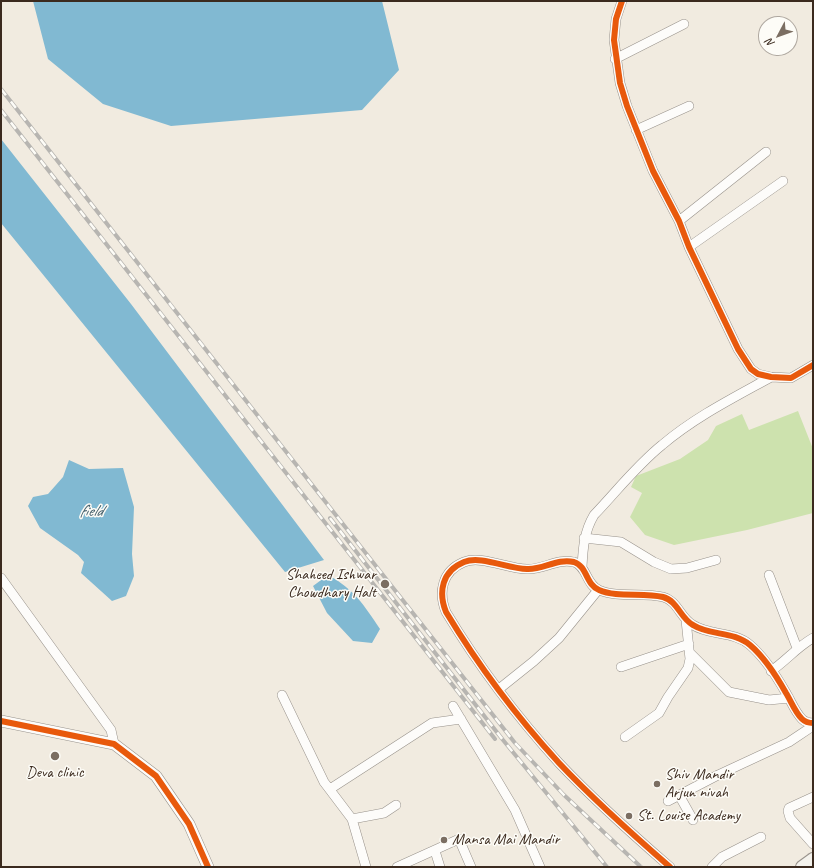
<!DOCTYPE html>
<style>
body{margin:0}
#map{position:relative;width:814px;height:868px;overflow:hidden;background:#f1ebe0;font-family:Caveat,sans-serif}
canvas{display:block}
.frame{position:absolute;inset:0;border:2px solid #3b2a1e;pointer-events:none}
.north{position:absolute;left:758px;top:16px;width:40px;height:40px;box-sizing:border-box;background:#fdfcf7;border:1px solid #afa8a0;border-radius:50%;rotate:229deg;font-size:11px;font-weight:700;line-height:16px;text-align:center;color:#3b2a1e}
.north::after{content:'';display:block;margin:auto;width:14px;height:18px;background:#7b6e62;clip-path:polygon(50% 0,100% 100%,50% 72%,0 100%)}
</style>
<div id="map">
<canvas width="814" height="868"></canvas>
<div class="frame"></div>
<div class="north">N</div>
</div>
<script>
const c = document.querySelector('canvas').getContext('2d');
c.lineJoin = 'round';
function paint(path, color) {
  c.fillStyle = color;
  c.fill(path, 'evenodd');
}
function trace(path, color, width, dash) {
  c.strokeStyle = color;
  c.lineWidth = width;
  c.lineCap = dash ? 'butt' : 'round';
  c.setLineDash(dash || []);
  c.stroke(path);
}
function drawText(font, color, halo, rows, align = 'center') {
  c.font = font + ' Caveat,sans-serif';
  c.lineWidth = 3;
  c.setLineDash([]);
  c.textBaseline = 'middle';
  c.strokeStyle = halo;
  c.fillStyle = color;
  for (const [text, x, y, turn = 0] of rows) {
    c.save();
    c.translate(x, y);
    c.rotate((+turn || 0) * Math.PI / 180);
    c.textAlign = isNaN(turn) ? turn : align;
    if (halo) c.strokeText(text, 0, 0);
    c.fillText(text, 0, 0);
    c.restore();
  }
}
paint(new Path2D(`
 M 798,411 L 813,449 L 813,513 L 747,530 L 674,545 L 645,535 L 630,517 L 642,493 L 631,487 L 636,476 L 680,459 L 708,440 L 716,426 L 742,414 L 749,430 Z`), '#cde2ae');
paint(new Path2D(`
 M 33,1 L 382,1 L 399,70 L 362,110 L 171,126 L 103,104 L 48,59 Z
 M 1,139 L 131,304 L 324,560 L 285,572 L 1,223 Z
 M 69,460 L 89,469 L 123,468 L 134,507 L 132,554 L 134,576 L 126,596 L 112,601 L 81,573 L 84,562 L 78,555 L 40,528 L 28,506 L 33,497 L 48,494 L 63,477 Z
 M 328,575 C 354,589 364,605 380,629 L 372,643 L 353,641 L 327,613 L 313,586 Z`), '#81b9d2');
const minor = new Path2D(`
 M 622,1 L 616,19 L 614,40 L 620,83 L 627,106 L 653,171 L 679,221 L 689,247 L 738,349 L 751,369 L 758,374 L 771,377 L 791,378 L 813,365
 M 615,59 L 684,24
 M 636,130 L 689,106
 M 679,221 L 766,152
 M 689,247 L 783,181
 M 584,538 L 621,542 L 654,562 L 671,569 L 687,568 L 716,560
 M 582,567 C 583,548 584,532 594,515 C 616,492 637,465 662,445 C 695,417 733,398 771,377
 M 769,575 L 797,648
 M 1,578 L 111,730 L 114,744
 M 690,653 L 729,692 L 769,700 L 789,698
 M 621,667 L 689,644
 M 771,671 C 786,661 797,647 813,638
 M 499,689 L 534,661 L 559,638 L 598,590
 M 282,695 L 324,782 L 352,819 L 384,813 L 396,805
 M 453,706 L 515,810 L 540,867
 M 625,737 L 659,713 L 668,697 L 688,668 L 690,659 L 686,620
 M 330,789 L 432,723 L 461,719
 M 679,795 L 693,820
 M 813,797 L 789,808 L 788,811 L 790,818 L 813,844
 M 668,801 L 718,775 L 789,742 L 813,726
 M 352,819 L 366,867
 M 435,851 L 440,867
 M 397,867 L 459,839 L 471,867
 M 670,867 C 632,834 594,800 559,763 C 517,717 478,665 446,612 C 438,592 442,571 464,562 C 481,555 508,569 527,569 C 543,570 557,558 574,562 C 587,566 586,585 599,590 C 617,598 644,592 663,597 C 678,601 680,618 693,625 C 710,636 734,631 750,645 C 764,657 777,677 786,693 C 791,701 795,712 802,719 C 805,722 809,723 813,723
 M 712,867 L 722,857 L 761,837`);
const tertiary = new Path2D(`
 M 1,721 L 114,744 L 156,776 L 189,824 L 208,867`);
const secondary = new Path2D(`
 M 802,867 L 813,859`);
trace(minor, '#97918a', 10);
trace(tertiary, '#97918a', 12);
trace(secondary, '#97918a', 14);
trace(minor, '#fdfcfa', 9);
trace(tertiary, '#fdfcfa', 11);
trace(secondary, '#f4f2ec', 12);
const rail = new Path2D(`
 M 1,89 L 515,743 L 564,795 L 641,867
 M 1,110 L 495,739
 M 330,518 L 503,740 L 607,867`);
trace(rail, '#b7b5b1', 4);
trace(rail, '#fdfcf7', 2.5, [8]);
trace(new Path2D(`
 M 622,1 L 616,19 L 614,40 L 620,83 L 627,106 L 653,171 L 679,221 L 689,247 L 738,349 L 751,369 L 758,374 L 771,377 L 791,378 L 813,365
 M 1,721 L 114,744 L 156,776 L 189,824 L 208,867
 M 670,867 C 632,834 594,800 559,763 C 517,717 478,665 446,612 C 438,592 442,571 464,562 C 481,555 508,569 527,569 C 543,570 557,558 574,562 C 587,566 586,585 599,590 C 617,598 644,592 663,597 C 678,601 680,618 693,625 C 710,636 734,631 750,645 C 764,657 777,677 786,693 C 791,701 795,712 802,719 C 805,722 809,723 813,723`), '#e8590c', 6);
for (const [x, y, r, color] of [
 [385,584,5,"#7b6e62"],
 [55,756,5,"#7b6e62"],
 [657,784,4,"#7b6e62"],
 [629,816,4,"#7b6e62"],
 [444,840,4,"#7b6e62"]
]) {
  const dot = new Path2D();
  dot.arc(x, y, r, 0, 2 * Math.PI);
  c.fillStyle = color;
  c.fill(dot);
  trace(dot, '#fdfcf7', 1.5);
}
drawText('16px', '#3b2a1e', '#fdfcf7', [
 ["Shaheed Ishwar",376,575,"right"],
 ["Chowdhary Halt",376,593,"right"],
 ["Deva clinic",55,773,"center"],
 ["Shiv Mandir",665,775],
 ["Arjun nivah",665,793],
 ["St. Louise Academy",637,816],
 ["Mansa Mai Mandir",452,840]
], 'left');
drawText('italic 17px', '#45606c', '#fdfcf7', [
 ["field",91,512]
]);
</script>
